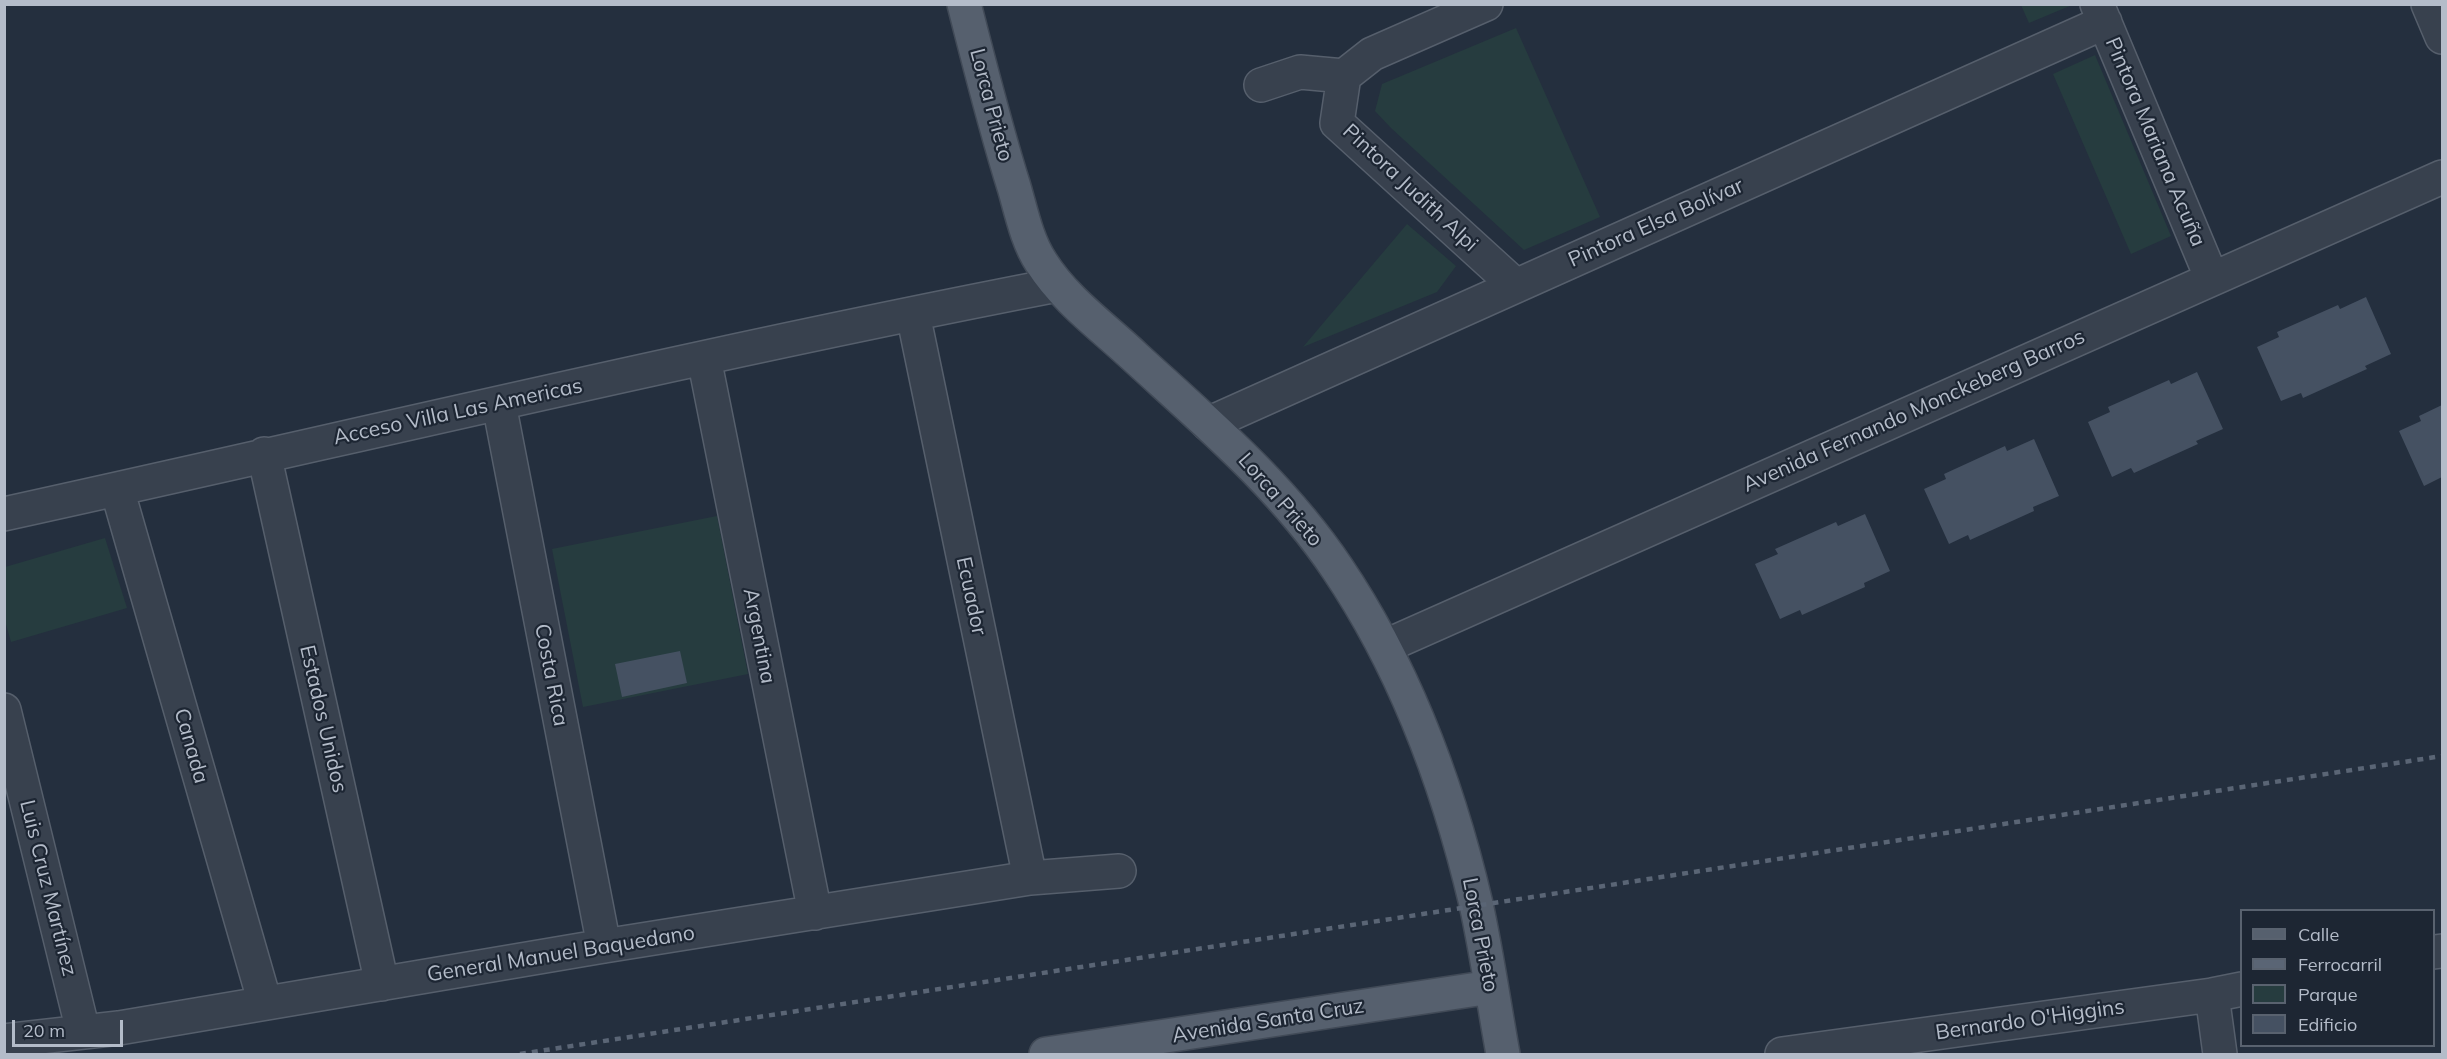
<!DOCTYPE html>
<meta charset="utf-8">
<style>
body{margin:0}
#map{position:relative;width:2447px;height:1059px;overflow:hidden;background:#242f3e;font-family:Mulish,sans-serif}
canvas{display:block}
.frame{position:absolute;inset:0;border:6px solid #b4bcc9;pointer-events:none}
.legend{position:absolute;left:2240px;top:909px;width:195px;height:138px;box-sizing:border-box;background:#1d2633;border:2px solid #59626f;margin:0;padding:8px 10px;list-style:none;font-size:18px;color:#b4bcc9}
.legend li{display:flex;align-items:center;gap:12px;height:30px}
.legend b{width:30px;border:2px solid #59626f}
.scale{position:absolute;left:12px;top:1020px;width:111px;height:27px;box-sizing:border-box;border:3px solid #b4bcc9;border-top:0;padding-left:8px;font-size:18px;line-height:21px;white-space:nowrap;color:#b4bcc9;-webkit-text-stroke:4px #1d2633;paint-order:stroke}
</style>
<div id="map">
<canvas width="2447" height="1059"></canvas>
<div class="frame"></div>
<ul class="legend">
<li><b style="height:8px;background:#56606e"></b>Calle</li>
<li><b style="height:8px;background:#5a6575"></b>Ferrocarril</li>
<li><b style="height:16px;background:#263c3f"></b>Parque</li>
<li><b style="height:16px;background:#455162"></b>Edificio</li>
</ul>
<div class="scale">20 m</div>
</div>
<script>
const c = document.querySelector('canvas').getContext('2d');
c.lineJoin = 'round';
function paint(path, color) {
  c.fillStyle = color;
  c.fill(path, 'evenodd');
}
function trace(path, color, width, dash) {
  c.strokeStyle = color;
  c.lineWidth = width;
  c.lineCap = dash ? 'butt' : 'round';
  c.setLineDash(dash || []);
  c.stroke(path);
}
function drawText(font, color, halo, rows, align = 'center') {
  c.font = font + ' Mulish,sans-serif';
  c.lineWidth = 4.5;
  c.setLineDash([]);
  c.textBaseline = 'middle';
  c.strokeStyle = halo;
  c.fillStyle = color;
  for (const [text, x, y, turn = 0] of rows) {
    c.save();
    c.translate(x, y);
    c.rotate((+turn || 0) * Math.PI / 180);
    c.textAlign = isNaN(turn) ? turn : align;
    if (halo) c.strokeText(text, 0, 0);
    c.fillText(text, 0, 0);
    c.restore();
  }
}
paint(new Path2D(`
 M 2021,5 L 2072,5 L 2029,23 Z
 M 1516,28 L 1600,217 L 1524,250 L 1391,128 L 1375,111 L 1382,84 Z
 M 2095,55 L 2171,236 L 2131,254 L 2053,74 Z
 M 1407,224 L 1456,266 L 1437,292 L 1303,347 Z
 M 717,516 L 748,674 L 583,707 L 552,549 Z
 M 105,538 L 127,608 L 11,642 L 5,621 L 5,567 Z`), '#263c3f');
paint(new Path2D(`
 M 2366,297 L 2391,354 L 2365,366 L 2367,369 L 2303,398 L 2301,393 L 2281,401 L 2257,347 L 2279,337 L 2277,332 L 2338,305 L 2340,309 Z
 M 2197,372 L 2223,429 L 2196,441 L 2198,444 L 2134,473 L 2131,468 L 2112,477 L 2088,422 L 2110,412 L 2108,407 L 2169,380 L 2171,384 Z
 M 2442,405 L 2442,477 L 2424,486 L 2399,431 L 2421,421 L 2419,416 Z
 M 2034,439 L 2059,496 L 2033,507 L 2034,511 L 1970,540 L 1968,535 L 1949,544 L 1924,489 L 1946,479 L 1944,474 L 2005,446 L 2007,451 Z
 M 1865,514 L 1890,571 L 1864,583 L 1865,587 L 1802,615 L 1800,610 L 1780,619 L 1755,564 L 1778,554 L 1775,549 L 1836,522 L 1838,526 Z
 M 680,651 L 687,683 L 622,697 L 615,664 Z`), '#455162');
const minor = new Path2D(`
 M 1486,4 L 1372,54 L 1344,76 L 1337,123 L 1516,286
 M 2097,4 L 2212,279
 M 2428,4 L 2442,37
 M 1261,85 L 1300,72 L 1344,76
 M 913,314 L 1030,878
 M 704,358 L 815,913
 M 499,404 L 604,946
 M 1208,424 L 2105,22
 M 264,454 L 382,984
 M 117,489 L 265,1003
 M 4,514 C 355,437 704,353 1057,285
 M 1386,646 L 2442,177
 M 4,710 L 83,1031
 M 2434,952 L 2442,951
 M 2212,995 L 2220,1054
 M 4,1041 L 119,1028 L 604,946 L 1030,878 L 1119,871
 M 1782,1054 L 2212,995 L 2242,989`);
const major = new Path2D(`
 M 964,4 C 980,66 995,127 1014,187 C 1021,211 1027,241 1041,262 C 1065,300 1102,326 1135,357 C 1207,423 1282,486 1337,568 C 1406,670 1448,785 1476,904 C 1487,954 1494,1005 1503,1054
 M 1046,1054 L 1491,987`);
trace(minor, '#565f6c', 36);
trace(major, '#414a57', 36);
trace(minor, '#38414e', 33);
trace(major, '#56606e', 33);
trace(new Path2D(`
 M 520,1054 L 2442,756`), '#5a6575', 4.5, [6, 6]);
drawText('21px', '#b4bcc9', '#1d2633', [
 ["Lorca Prieto",991,105,75],
 ["Pintora Mariana Acuña",2155,142,67],
 ["Pintora Judith Alpi",1410,188,43],
 ["Pintora Elsa Bolívar",1656,223,-24],
 ["Avenida Fernando Monckeberg Barros",1914,411,-24],
 ["Acceso Villa Las Americas",458,412,-12],
 ["Lorca Prieto",1280,500,49],
 ["Ecuador",971,596,78],
 ["Argentina",759,636,79],
 ["Costa Rica",551,675,79],
 ["Estados Unidos",323,719,77],
 ["Canada",191,746,74],
 ["Luis Cruz Martínez",48,888,76],
 ["Lorca Prieto",1480,935,79],
 ["General Manuel Baquedano",561,954,-9],
 ["Bernardo O'Higgins",2030,1020,-8],
 ["Avenida Santa Cruz",1268,1021,-9]
]);
</script>
